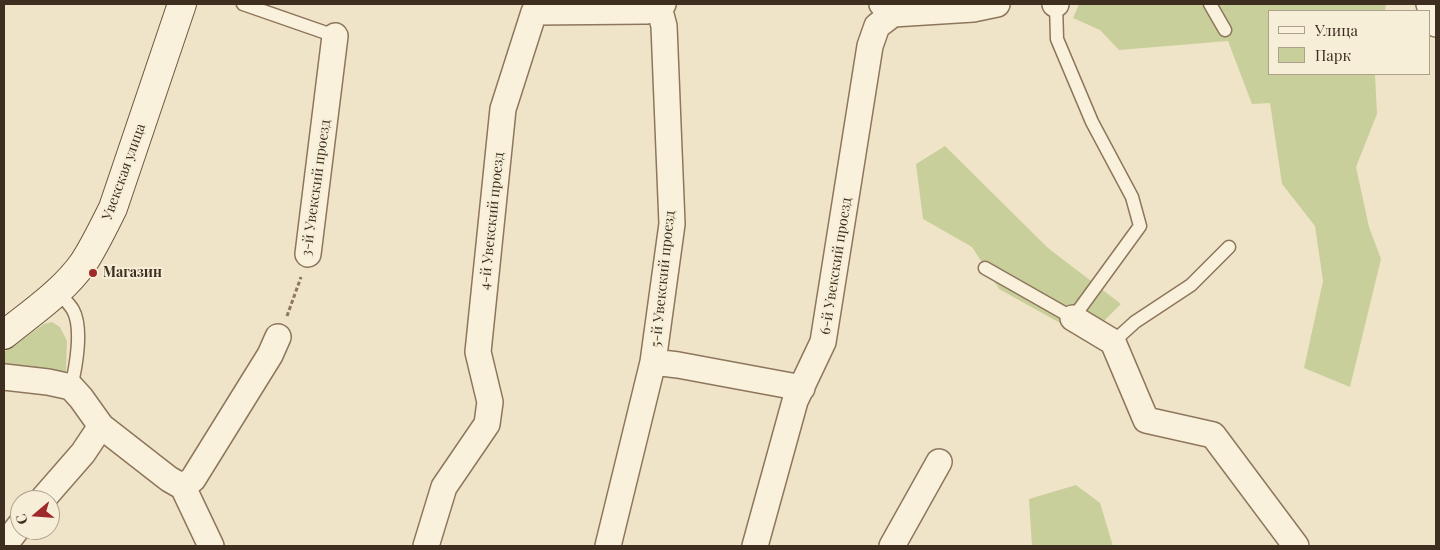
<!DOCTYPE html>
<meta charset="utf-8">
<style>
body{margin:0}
#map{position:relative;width:1440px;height:550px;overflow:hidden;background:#f0e4c8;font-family:"Playfair Display",serif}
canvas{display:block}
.frame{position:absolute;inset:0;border:5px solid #3d2e20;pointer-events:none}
.legend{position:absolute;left:1268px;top:10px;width:162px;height:65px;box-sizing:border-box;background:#f7eed8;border:1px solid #ada18e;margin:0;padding:6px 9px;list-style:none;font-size:15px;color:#3d2e20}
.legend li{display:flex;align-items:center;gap:10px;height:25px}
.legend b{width:25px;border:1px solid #ada18e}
.north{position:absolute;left:10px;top:490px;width:50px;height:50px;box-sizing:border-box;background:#f7eed8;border:1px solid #ada18e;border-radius:50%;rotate:252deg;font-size:14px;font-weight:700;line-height:20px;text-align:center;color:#3d2e20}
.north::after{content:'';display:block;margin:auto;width:18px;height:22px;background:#9e2a2b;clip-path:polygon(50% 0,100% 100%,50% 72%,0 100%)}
</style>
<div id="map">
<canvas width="1440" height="550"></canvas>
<div class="frame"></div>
<ul class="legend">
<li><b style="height:6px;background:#faf1dc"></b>Улица</li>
<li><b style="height:14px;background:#c9cf9b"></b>Парк</li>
</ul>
<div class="north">С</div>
</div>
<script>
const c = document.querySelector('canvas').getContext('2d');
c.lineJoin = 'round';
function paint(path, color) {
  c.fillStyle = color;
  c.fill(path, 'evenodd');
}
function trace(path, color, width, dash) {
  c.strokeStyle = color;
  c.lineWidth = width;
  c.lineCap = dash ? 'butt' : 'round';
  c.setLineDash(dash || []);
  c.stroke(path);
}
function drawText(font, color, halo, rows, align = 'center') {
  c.font = font + ' "Playfair Display",serif';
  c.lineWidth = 4;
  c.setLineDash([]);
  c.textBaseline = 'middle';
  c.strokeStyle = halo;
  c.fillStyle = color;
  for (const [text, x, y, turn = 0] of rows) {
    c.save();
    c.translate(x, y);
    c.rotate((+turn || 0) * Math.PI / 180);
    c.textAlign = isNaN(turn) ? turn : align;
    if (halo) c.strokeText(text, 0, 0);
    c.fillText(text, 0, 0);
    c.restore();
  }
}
paint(new Path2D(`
 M 1079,4 L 1386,4 L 1385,11 L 1269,11 L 1269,74 L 1375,74 L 1377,114 L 1356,167 L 1369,227 L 1381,259 L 1350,387 L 1304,368 L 1323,281 L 1315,226 L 1282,184 L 1270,103 L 1252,104 L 1228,41 L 1119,50 L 1100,30 L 1073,18 Z
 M 945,146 L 1048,248 L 1121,304 L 1087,338 L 999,289 L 972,247 L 923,219 L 916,164 Z
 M 52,322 L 60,327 L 67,341 L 66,371 L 62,378 L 4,372 L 4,352 L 44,324 Z
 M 1076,485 L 1100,503 L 1113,546 L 1032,546 L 1029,499 Z`), '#c9cf9b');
const lane = new Path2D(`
 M 243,4 L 335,36
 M 1210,4 L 1225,30
 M 985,268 L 1073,318 L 1140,226 L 1132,197 L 1092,122 L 1057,39 L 1056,4
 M 57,292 C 62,297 69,303 73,310 C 83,328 76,367 71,387
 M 1113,342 L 1135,322 L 1191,285 L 1229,247`);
const street = new Path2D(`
 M 882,4 L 893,14 L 973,9 L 997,4
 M 1055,4 L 1056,4
 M 1429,4 L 1436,24
 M 308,254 L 335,36
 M 1073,318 L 1113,342 L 1146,420 L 1213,435 L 1296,546
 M 653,362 L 678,365 L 802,388
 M 4,377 L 48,382 L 71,387 L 81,398 L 101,426 L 169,479 L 183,487 L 211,546
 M 183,487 L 193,479 L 270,355 L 278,337
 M 42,500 L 83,453 L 101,426
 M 4,546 L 20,525
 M 426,546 L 444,487 L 487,424 L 490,402 L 478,352 L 503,109 L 534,12 L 646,11 L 659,7 L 663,4
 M 608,546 L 653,362 L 672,224 L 664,26 L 659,7 L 656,4
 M 755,546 L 795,401 L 823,342 L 870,46 L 877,26 L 893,14
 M 892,546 L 939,462`);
const secondary = new Path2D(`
 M 4,335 C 31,313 63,292 84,262 C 95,245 104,226 113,208 L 182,4`);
trace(lane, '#8d765c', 15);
trace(street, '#8d765c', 28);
trace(secondary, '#6f573f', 30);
trace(new Path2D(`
 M 287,316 L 301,277`), '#8d765c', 3, [4, 2.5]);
trace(lane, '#faf1dc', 12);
trace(street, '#faf1dc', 25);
trace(secondary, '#faf1dc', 28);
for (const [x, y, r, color] of [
 [93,273,5,"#9e2a2b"]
]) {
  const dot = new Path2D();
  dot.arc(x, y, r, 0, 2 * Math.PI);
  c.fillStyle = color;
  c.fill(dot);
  trace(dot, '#f7eed8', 2);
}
drawText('14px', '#3d2e20', '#f7eed8', [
 ["Увекская улица",124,172,-70],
 ["3-й Увекский проезд",316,188,-82],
 ["4-й Увекский проезд",492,221,-84],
 ["6-й Увекский проезд",836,266,-81],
 ["5-й Увекский проезд",663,279,-84]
]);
drawText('bold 14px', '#3d2e20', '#f7eed8', [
 ["Магазин",103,273]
], 'left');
</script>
